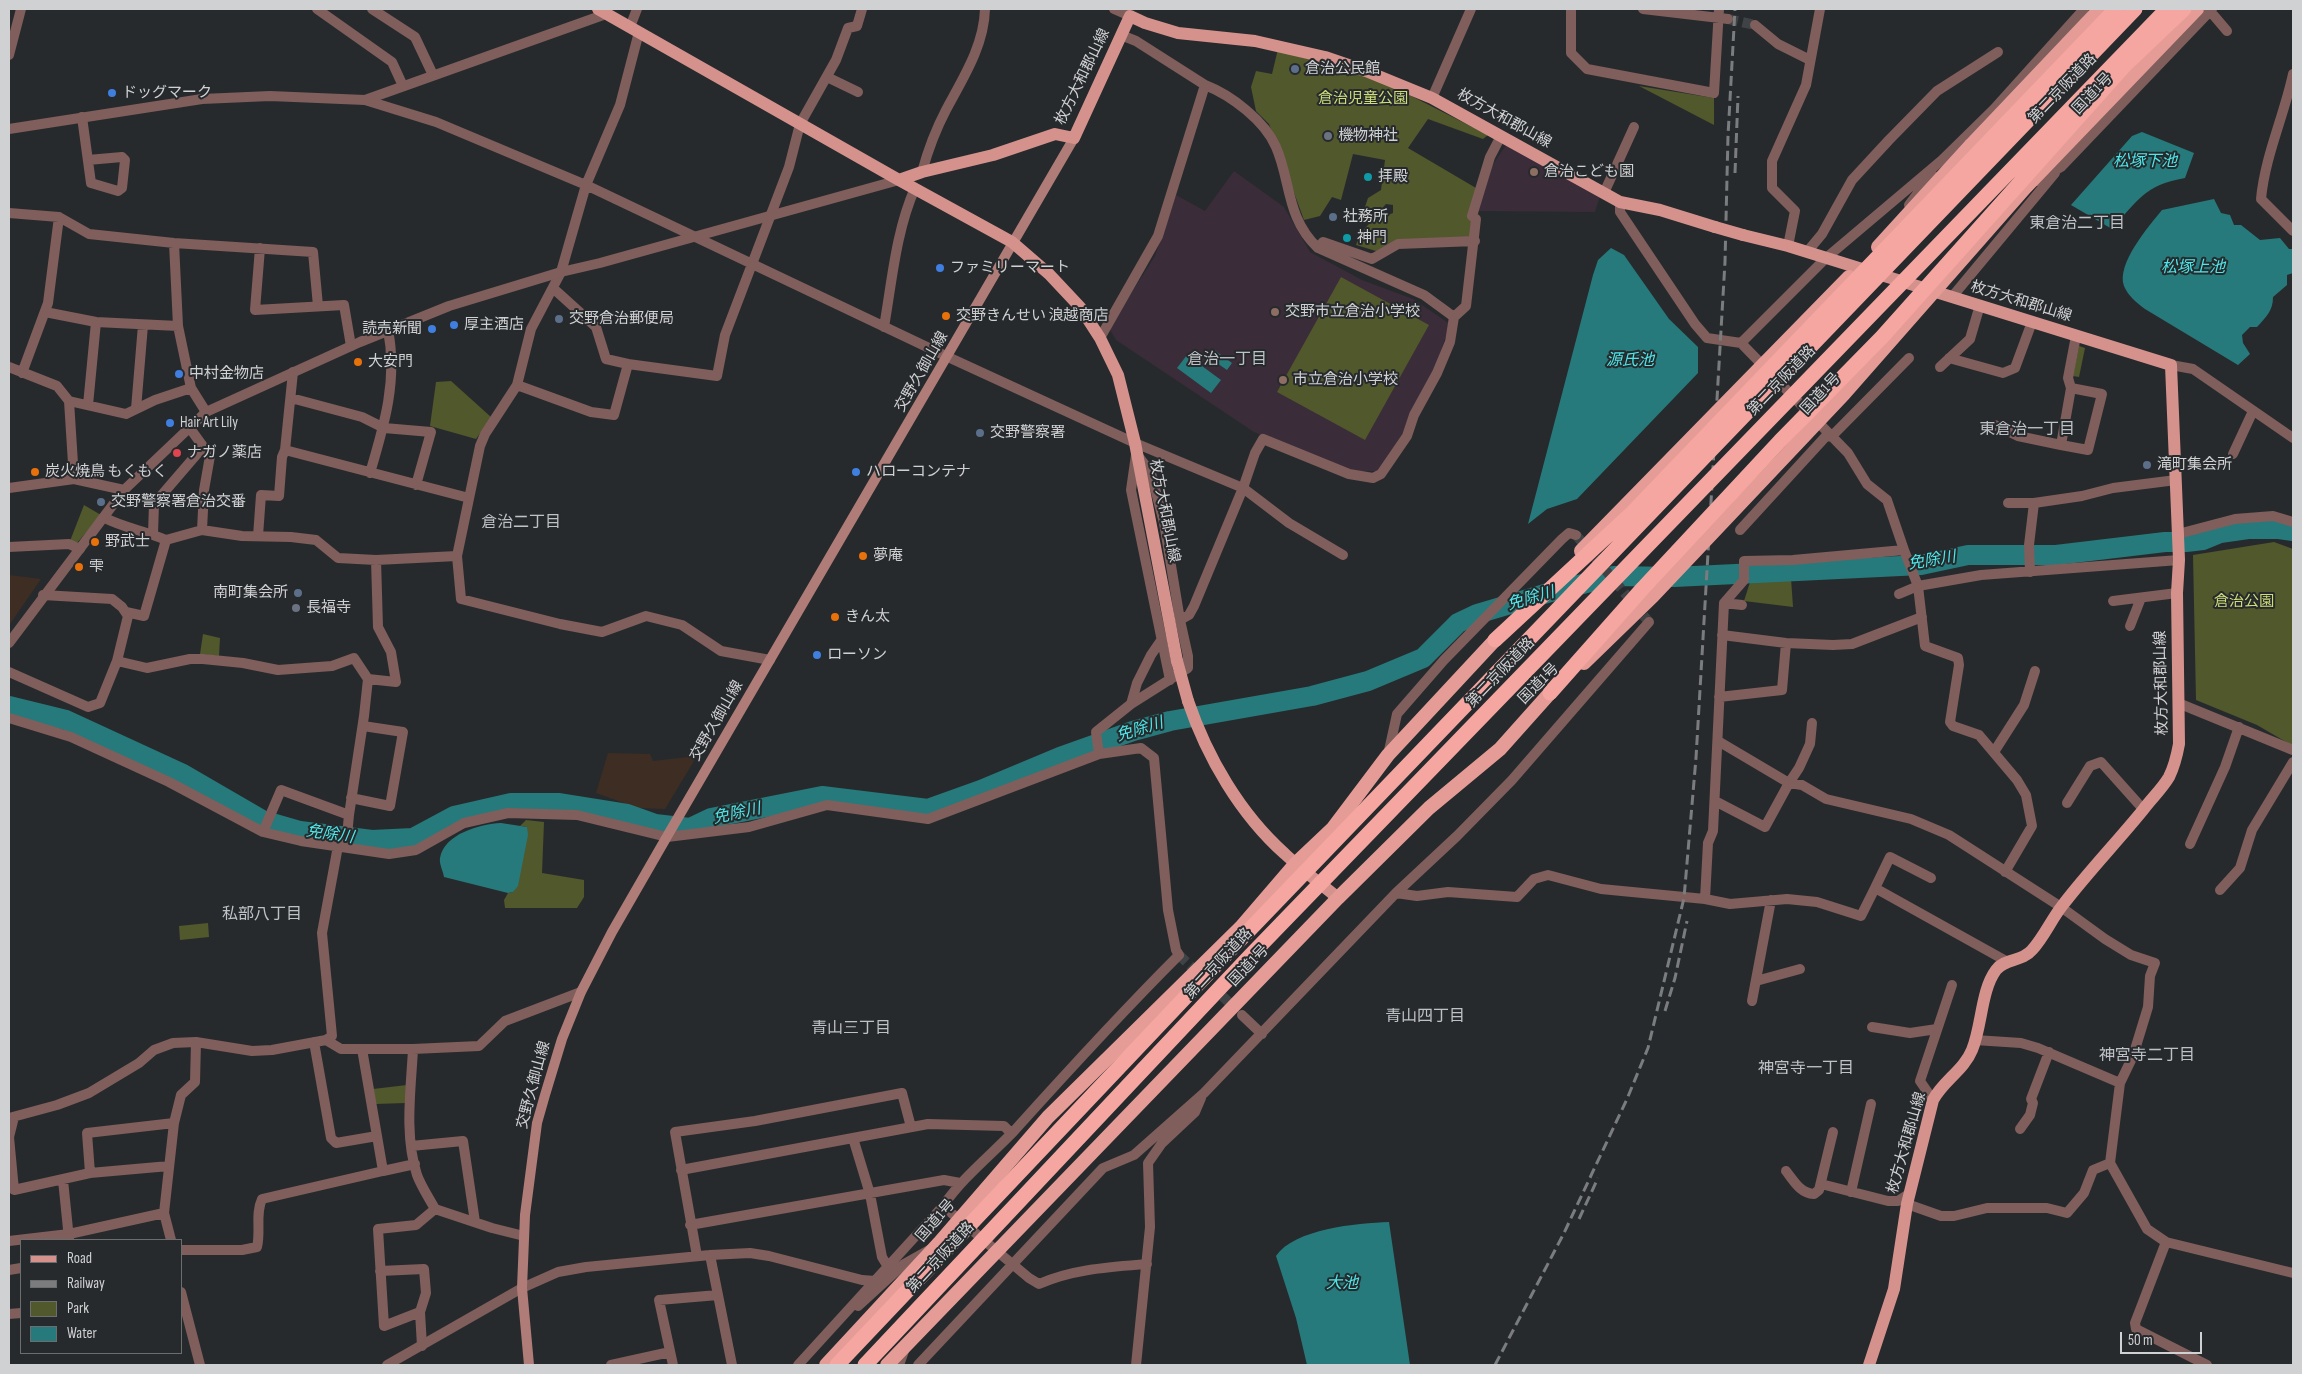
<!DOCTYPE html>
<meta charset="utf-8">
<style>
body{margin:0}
#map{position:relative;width:2302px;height:1374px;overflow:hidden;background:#272a2d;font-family:"Sofia Sans Condensed",sans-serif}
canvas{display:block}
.frame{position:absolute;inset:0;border:10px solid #d0d1d3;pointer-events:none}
.legend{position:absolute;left:20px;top:1239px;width:162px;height:115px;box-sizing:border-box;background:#272a2d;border:1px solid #6b6d6f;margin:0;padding:6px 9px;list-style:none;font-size:15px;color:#d0d1d3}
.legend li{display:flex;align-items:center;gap:10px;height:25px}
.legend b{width:25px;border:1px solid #6b6d6f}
.scale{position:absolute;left:2120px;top:1332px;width:82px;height:22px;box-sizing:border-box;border:2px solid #d0d1d3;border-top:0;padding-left:6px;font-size:15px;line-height:18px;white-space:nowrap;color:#d0d1d3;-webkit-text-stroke:4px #272a2d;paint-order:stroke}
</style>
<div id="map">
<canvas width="2302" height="1374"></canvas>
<div class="frame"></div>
<ul class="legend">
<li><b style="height:6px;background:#d5928d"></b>Road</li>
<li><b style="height:6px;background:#7a7c7e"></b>Railway</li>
<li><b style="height:14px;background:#51582b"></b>Park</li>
<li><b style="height:14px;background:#277a7b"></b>Water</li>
</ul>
<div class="scale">50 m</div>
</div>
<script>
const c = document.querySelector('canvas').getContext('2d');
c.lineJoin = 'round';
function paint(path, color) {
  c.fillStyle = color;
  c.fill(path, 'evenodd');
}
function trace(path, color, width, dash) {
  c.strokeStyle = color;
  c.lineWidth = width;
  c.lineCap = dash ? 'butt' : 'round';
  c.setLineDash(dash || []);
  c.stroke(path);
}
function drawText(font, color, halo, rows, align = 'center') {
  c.font = font + ' "Sofia Sans Condensed","Noto Sans JP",sans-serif';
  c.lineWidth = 4;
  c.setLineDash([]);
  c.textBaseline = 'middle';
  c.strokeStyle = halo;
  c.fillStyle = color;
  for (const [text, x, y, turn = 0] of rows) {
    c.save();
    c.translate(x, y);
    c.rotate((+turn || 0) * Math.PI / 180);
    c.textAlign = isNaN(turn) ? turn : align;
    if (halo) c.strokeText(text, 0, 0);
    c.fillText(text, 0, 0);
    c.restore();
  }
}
paint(new Path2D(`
 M 9,575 L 41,579 L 10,624 L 9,624 Z
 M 608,753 L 650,754 L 653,761 L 697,756 L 665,809 L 638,808 L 596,793 Z`), '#3e2d23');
paint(new Path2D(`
 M 1506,145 L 1600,196 L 1595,212 L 1478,211 L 1492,166 Z
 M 1234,171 L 1284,207 L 1310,252 L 1362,280 L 1413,299 L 1450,324 L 1435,368 L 1403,433 L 1378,471 L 1350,471 L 1254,432 L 1116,340 L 1109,328 L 1155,256 L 1176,195 L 1205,211 Z`), '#3a2c39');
paint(new Path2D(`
 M 1278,49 L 1372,76 L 1488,135 L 1483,139 L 1428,119 L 1408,148 L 1476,188 L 1470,237 L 1376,251 L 1356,245 C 1365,222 1372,221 1393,213 L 1393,205 L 1386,204 L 1377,214 L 1364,210 L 1368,198 L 1381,190 L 1385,160 L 1353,154 L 1341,200 L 1332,197 L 1320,216 L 1304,220 L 1269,124 L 1256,111 L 1251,87 L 1256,71 L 1272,74 Z
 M 1639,86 L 1714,98 L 1714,125 Z
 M 1341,277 L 1429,325 L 1365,440 L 1277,392 Z
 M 2079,346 L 2085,348 L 2079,377 L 2073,376 Z
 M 451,381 L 491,417 L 476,439 L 430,426 L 436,382 Z
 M 84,505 L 101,515 L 77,543 L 70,541 Z
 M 2274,542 L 2293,549 L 2293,746 L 2257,725 L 2196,700 L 2193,555 Z
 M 1791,578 L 1793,607 L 1744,601 L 1751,579 Z
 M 203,634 L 220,638 L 219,656 L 200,654 Z
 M 526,820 L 544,822 L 542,873 L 584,880 L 584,897 L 577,908 L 505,908 L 504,900 L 508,893 L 513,892 L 527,827 L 520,826 Z
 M 208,923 L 209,937 L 180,940 L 179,926 Z
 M 407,1085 L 406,1103 L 375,1104 L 373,1089 Z`), '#51582b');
paint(new Path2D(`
 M 2142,132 L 2194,153 L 2185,178 C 2145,185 2138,200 2112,229 L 2071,205 L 2132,136 Z
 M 2214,199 L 2221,213 L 2230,215 L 2234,225 L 2241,225 L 2260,240 L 2280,238 L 2289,249 L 2293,249 L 2293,273 L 2287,275 L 2287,285 L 2273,297 C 2273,311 2266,317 2257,327 L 2250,327 L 2242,335 L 2243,343 L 2250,354 L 2238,365 L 2145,309 C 2137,303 2128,296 2124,286 C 2116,264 2149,226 2162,210 Z
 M 1611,248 L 1624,255 L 1669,319 L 1698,347 L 1698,373 L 1577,499 L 1547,509 L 1528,524 L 1593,275 L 1598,260 Z
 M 1213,349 L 1232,363 L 1227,370 L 1208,357 Z
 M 1187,355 L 1221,380 L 1211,393 L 1177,368 Z
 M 501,823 L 527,827 L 528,835 L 518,886 L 513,892 L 508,893 L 444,877 C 443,871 439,864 440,858 C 444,834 480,824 501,823 Z
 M 1389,1222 L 1410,1365 L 1307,1365 L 1296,1318 L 1276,1256 C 1294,1229 1357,1223 1389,1222 Z`), '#277a7b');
trace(new Path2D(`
 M 9,706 L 66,720 L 181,773 L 262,820 L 300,831 L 372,840 L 413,838 L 454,816 L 511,803 L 558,803 L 627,814 L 655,824 L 690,828 L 711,818 L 822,796 L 928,809 L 981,790 L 1060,757 L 1133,731 L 1170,721 L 1312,696 L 1368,681 L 1423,658 L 1458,623 L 1477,614 L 1551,592 L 1614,576 L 1674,577 L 1921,565 L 1968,555 L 2056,555 L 2165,542 L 2186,542 L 2203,540 L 2220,533 L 2248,529 L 2279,529 L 2293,531`), '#277a7b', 20);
trace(new Path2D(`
 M 1728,19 L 1755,25
 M 1576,535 L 1649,622
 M 1179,955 L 1238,1011`), '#404346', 10, [10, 5]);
trace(new Path2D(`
 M 317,9 L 392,62 L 403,86
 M 372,9 L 415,37 L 433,75
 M 1114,9 L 1130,16
 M 1571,9 L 1571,53 L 1587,69 L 1714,93 L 1719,9
 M 1643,9 L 1728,19
 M 2210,11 L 2227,31
 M 1755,25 L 1778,44 L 1810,60
 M 630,27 L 637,9
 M 639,32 L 620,105 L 586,185 L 561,272 L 531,329 L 517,385 L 485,434 L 480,446 L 457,556 L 461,599 L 560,624 L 602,632 L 646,616 L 682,625 L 721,651 L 770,660
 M 9,55 L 21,9
 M 2293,74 C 2284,116 2265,156 2261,199 L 2293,231
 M 827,77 L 858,92
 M 1432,98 L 1471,9
 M 365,100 L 436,122 L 586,185 L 948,357 L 1135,443 L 1243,488 L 1289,523 L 1343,555
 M 82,117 L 91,183 L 118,191 L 122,188 L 125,160 L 122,157 L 88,160
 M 922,172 C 928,150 936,129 946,110 C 963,78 984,46 985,9
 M 2037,181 L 2061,167 L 2212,9
 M 1604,193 L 1634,127
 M 1620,202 L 1620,212 L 1695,324 L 1707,338 L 1741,343 L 1826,258 L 1942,160 L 1994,109 L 2084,9
 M 1909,205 L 1932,174
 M 9,213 L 59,217 L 89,234 L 174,243 L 313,252 L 318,306
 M 174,243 L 178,326 L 191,388 L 206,412
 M 1788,246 L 1795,211 L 1772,188 L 1772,161 L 1806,85 L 1820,9
 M 260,248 L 255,310 L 344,305 L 351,346
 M 1318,248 L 1323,242 L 1372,259 L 1398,244 L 1475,241
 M 1807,252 L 1822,234 L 1852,180 L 1889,140 L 1937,91 L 1998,52
 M 554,289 L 596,327 L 606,359 L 628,364
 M 1952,297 L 2055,173
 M 45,312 L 96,322 L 178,326
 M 1454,317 L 1466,306 L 1476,219 L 1472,216 L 1490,157 L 1501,136
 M 884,327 C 892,281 896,231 915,188
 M 1100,338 L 1158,236 L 1205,85 L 1136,41 L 1121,35
 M 1741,343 L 1848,453 L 1867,484 L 1887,500 L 1904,550
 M 1949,358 L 2003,373 L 2015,368 L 2032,322
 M 2171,365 L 2193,369 L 2293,438
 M 9,367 L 57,386 L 69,401 L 126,414 L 155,400 L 191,388
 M 1940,367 L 1970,339 L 1980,305
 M 293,372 L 285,450 L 469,498
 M 22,373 L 48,303 L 59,217
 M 517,385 L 591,412 L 614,415 L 628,364 L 717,376 L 725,335 L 789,167 L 800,124 L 836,60 L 848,28 L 857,26 L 862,9
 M 291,398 L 362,417 L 384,428 L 431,432 L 416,485
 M 69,401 L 74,479
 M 88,405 L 96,322
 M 136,409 L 143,325
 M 1995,425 L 2018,436 L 2061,445 L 2071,388 L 2068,378 L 2076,336
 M 189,427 L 210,456 L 204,490 L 202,530
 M 1831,437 L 1909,358
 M 2061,445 L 2088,450 L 2102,394 L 2071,388
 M 2233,454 L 2253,411
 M 1136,455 L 1131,490 L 1170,680
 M 370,473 C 384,426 398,380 388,330
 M 2008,503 L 2034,503 L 2082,496 L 2113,488 L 2176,480
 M 105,518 C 124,528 146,531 166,540 L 202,530 L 242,536 L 291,537 L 316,540 L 338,558 L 376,560 L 457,556
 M 1740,530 L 1828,434
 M 153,534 L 154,504 L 203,447
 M 2178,534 L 2235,519 L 2273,516 L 2293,522
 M 258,536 L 261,495 L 279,496 L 282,457 L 285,450
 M 9,547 L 69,544 L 80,549
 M 2030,572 L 2029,545 L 2034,503
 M 1899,594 L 1918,586 L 1981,575 L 2179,560
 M 43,595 L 112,599 L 122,607 L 128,616 L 117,661 L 147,668 L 190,659 L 203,659 L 243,663 L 278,670 L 332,666 L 354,658 L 368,679 L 364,716 L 349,815 L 346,846
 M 2113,601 L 2177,593
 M 1724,603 L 1742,605
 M 126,612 L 144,616 L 166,540
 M 1180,620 L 1189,615 L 1194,606 L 1243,488 L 1255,453 L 1263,439 L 1349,474 L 1373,478 L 1381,474 L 1407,436 L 1414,415 L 1437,373 L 1450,342 L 1454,317 L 1424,295 L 1318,248 C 1286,218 1291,181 1276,147 C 1265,121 1231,95 1205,85
 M 2130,626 L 2141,598
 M 1722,635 L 1786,643 L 1833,645 L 1852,644 L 1922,617
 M 9,672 L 88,707 L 100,703 L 117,661
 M 368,679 L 396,682 L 391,652 L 378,627 L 376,560
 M 1719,697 L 1782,690 L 1786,643
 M 2178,703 L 2293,750
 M 1131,704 L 1188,668 L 1188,656 L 1180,620 L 1164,523 L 1151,473 L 1139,457
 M 9,718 L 71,737 L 169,782 L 263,832 L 301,841 L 389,854 L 416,850 L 464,823 L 508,813 L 577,815 L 667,837 L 749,827 L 827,805 L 928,819 L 1099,754 L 1141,748 L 1154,758 L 1168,910 L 1176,950 L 1179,955 C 1122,1012 1068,1071 1014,1131 C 990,1156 963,1177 943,1206 L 798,1365
 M 1718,741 L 1789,783 L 1802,785 L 1826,799 L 1911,819 L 1949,835 L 2061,907 L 2105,939 L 2131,955 L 2155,963 L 2150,976 L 2148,1007 L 2133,1056 L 2120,1083 L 2110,1163 L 2147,1229 L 2166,1242 L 2293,1273
 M 1994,752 L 2024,705 L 2035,671
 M 1099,754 L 1096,732 L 1131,704 L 1137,683 L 1151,655 L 1162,639
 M 1388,755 L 1397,714 L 1444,660 L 1562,539 L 1569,533 L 1576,535
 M 351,798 L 390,806 L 403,732 L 363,726
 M 1715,801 L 1765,827 L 1789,783 L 1799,768 L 1810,744 L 1812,723
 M 2067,803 L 2090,766 L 2101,762 L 2143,809
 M 263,832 L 281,790 L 349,815
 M 2190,844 L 2225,767 L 2239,727
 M 1875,888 L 1890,857 L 1931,878
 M 2220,890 L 2240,868 L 2252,830 L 2293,762
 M 1396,893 L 1417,896 L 1448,892 L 1517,897 L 1534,879 L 1548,875 L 1601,889 L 1705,899 L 1730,904 L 1787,899 L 1817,902 L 1861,916 L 1875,888 L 2008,962
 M 1705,899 L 1708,843 L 1713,831 L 1724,603 L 1744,580 L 1744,561 L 1793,560 L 1904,550 L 1918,586 L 1925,646 L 1958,658 L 1959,665 L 1950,722 L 1953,726 L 1979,735 L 2017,780 L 2026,795 L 2032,826 L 2005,872
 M 1756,981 L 1800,969
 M 1752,1001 L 1771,900
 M 1242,1015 L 1262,1034
 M 1872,1027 L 1910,1033 L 1937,1029
 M 326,1040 L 332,1036 L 322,933 L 338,846
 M 1975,1040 L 2021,1043 L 2038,1048 L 2120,1083
 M 314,1042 L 331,1138 L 336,1143 L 377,1136 L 383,1171 L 415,1164
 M 362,1049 L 377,1136
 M 413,1049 L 479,1046 L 505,1021 L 581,992
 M 1933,1100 L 1920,1081 L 1952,985
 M 14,1117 L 9,1137 L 14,1190 L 90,1173 L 169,1166
 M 9,1118 L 57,1105 L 89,1093 L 139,1063 L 154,1050 L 173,1043 L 196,1042
 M 2020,1129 L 2030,1115 L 2033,1103 L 2031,1099 L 2049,1052
 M 853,1138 L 870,1194 L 882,1257 L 888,1267
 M 411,1146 L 463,1141 L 475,1222
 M 681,1170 L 928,1124 L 1004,1126 L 1011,1133
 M 1786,1171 C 1794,1181 1800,1193 1814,1194 L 1819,1190 L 1833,1132
 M 90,1173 L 87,1133 L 174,1123
 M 63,1180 L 69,1239
 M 1821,1184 L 1888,1201 L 1898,1201 L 1909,1194
 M 1851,1192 L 1871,1104
 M 1907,1204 L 1941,1216 L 1954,1216 L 1987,1208 L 2047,1208 L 2067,1213 L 2084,1193 L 2093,1170 L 2110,1163
 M 943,1206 L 1029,1278 L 1039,1284 C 1073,1269 1110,1267 1147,1264
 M 164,1213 L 171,1240
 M 690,1225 L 944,1180 L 960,1183
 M 9,1241 L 69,1234 L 164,1213 L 174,1123 L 181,1095 L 195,1082 L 196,1042 L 252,1051 L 272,1050 L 326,1040 L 341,1049 L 413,1049 C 411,1089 404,1135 417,1175 C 421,1186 429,1198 435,1209 L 492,1228 L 524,1236
 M 2166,1242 L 2135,1323 L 2136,1329 L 2207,1365
 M 181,1250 L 242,1250 L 257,1247 C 261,1231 255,1214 262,1199 L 383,1171
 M 710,1255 L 732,1365
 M 697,1256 L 675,1132 L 755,1121 L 902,1093 L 911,1127
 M 9,1270 L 21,1268
 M 380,1271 L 424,1269 L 426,1293 L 420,1312 L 422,1346
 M 522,1288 L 558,1272 L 586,1267 L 710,1255 L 750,1253 L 769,1256 L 862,1280 L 875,1281
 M 181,1292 L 200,1365
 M 858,1306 L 904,1264 L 929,1250
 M 420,1312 L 384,1326 L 378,1229 L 416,1225 L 435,1209
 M 9,1314 L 21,1313
 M 611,1365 L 670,1352
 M 673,1365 L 659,1300 L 718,1295
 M 899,1365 L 905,1348
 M 918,1365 L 1103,1168 L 1134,1155 L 1204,1093 L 1396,893 L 1457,836 L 1512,780 L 1649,622
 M 1136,1365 L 1150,1227 L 1148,1163 L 1162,1143 L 1195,1112 L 1201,1098`), '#7f5e5c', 10);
trace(new Path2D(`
 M 9,129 L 202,99 L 270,96 L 365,100 L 606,14
 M 9,488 L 74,479 L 124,490 L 9,643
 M 124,490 L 206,412 L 360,342 L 449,306 L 561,272 L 600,263 L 899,180
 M 387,1365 L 522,1288`), '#7f5e5c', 10);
trace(new Path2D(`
 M 529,1365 L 522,1288 L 525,1215 L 537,1123 L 545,1095 L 562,1039 L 581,992 L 612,932 L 669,833 L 1074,138`), '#af7c78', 10);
trace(new Path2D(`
 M 598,9 L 899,180 L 1012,242 L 1049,274 L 1080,307 L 1100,338 L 1118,375 L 1135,443 L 1177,661
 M 899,180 L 922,172 L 993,155 L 1055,134 L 1074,138 L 1130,16 L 1145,23 L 1178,33 L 1255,41 L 1325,57 L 1366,71 L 1432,98 L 1620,202 L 1660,210 L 1715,227
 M 1743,235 L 1788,246 L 2171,365 L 2179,560 L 2177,593 L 2179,744 C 2177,755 2174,767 2169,777 C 2162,789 2151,799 2143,810 C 2117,842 2087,873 2062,906 C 2051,920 2044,937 2032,950 C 2022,962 2005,958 1996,970 C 1981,990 1982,1026 1972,1050 C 1964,1070 1943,1081 1933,1100 L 1907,1204 L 1894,1289 L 1869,1365
 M 1188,701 C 1207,757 1240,814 1285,854 C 1302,870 1320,883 1338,898`), '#d5928d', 12);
trace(new Path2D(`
 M 1971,145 L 2100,9
 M 826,1365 L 939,1243 L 1048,1117 L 1241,927 L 1296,863 L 1333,828 L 1388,755 L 1495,640
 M 887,1365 L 1338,898 L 1429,808 L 1500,749 L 1550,693`), '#e69c96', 14);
trace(new Path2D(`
 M 1735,173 L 1738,96
 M 1665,1011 L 1675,978 L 1687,921
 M 1579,1219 L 1598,1178
 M 1495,1365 L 1564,1233 L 1627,1099 L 1648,1048 L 1684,898 L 1696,758 L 1711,502 L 1725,262 L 1728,136 L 1735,9`), '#7a7c7e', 3, [10, 5]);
trace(new Path2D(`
 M 1715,227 L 1743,235
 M 1177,661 L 1188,701`), '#d5928d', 12);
trace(new Path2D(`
 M 1878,247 L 1971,145
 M 1581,551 L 1849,277
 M 1584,663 L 1653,596 L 1844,394 L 2025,188 L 2197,9`), '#e69c96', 14);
trace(new Path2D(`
 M 1495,640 L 1632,513 L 2116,9
 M 1550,693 L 1643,588 L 1780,441 L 1882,337 L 2125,65 L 2184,9
 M 837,1365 L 1232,948 L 2135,9
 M 865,1365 L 1250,956 L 2167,9`), '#f6a6a0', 15);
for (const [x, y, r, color] of [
 [1295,69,5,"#5c6f8a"],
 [112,93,5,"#3f7fe0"],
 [1328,136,5,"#6b7280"],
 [1534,172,5,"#8d6e63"],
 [1368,177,5,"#0f9aa8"],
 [1333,217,5,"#5c6f8a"],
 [1347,238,5,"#0f9aa8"],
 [940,268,5,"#3f7fe0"],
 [1275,312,5,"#8d6e63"],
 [946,316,5,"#e8710a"],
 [559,319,5,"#5c6f8a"],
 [454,325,5,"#3f7fe0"],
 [432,329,5,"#3f7fe0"],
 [358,362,5,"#e8710a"],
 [179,374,5,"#3f7fe0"],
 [1283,380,5,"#8d6e63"],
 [170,423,5,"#3f7fe0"],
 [980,433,5,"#5c6f8a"],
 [177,453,5,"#e0444e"],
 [2147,465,5,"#5c6f8a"],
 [35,472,5,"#e8710a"],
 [856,472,5,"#3f7fe0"],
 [101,502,5,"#5c6f8a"],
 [95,542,5,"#e8710a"],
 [863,556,5,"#e8710a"],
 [79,567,5,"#e8710a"],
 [298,593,5,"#5c6f8a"],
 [296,608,5,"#6b7280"],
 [835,617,5,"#e8710a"],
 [817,655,5,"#3f7fe0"]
]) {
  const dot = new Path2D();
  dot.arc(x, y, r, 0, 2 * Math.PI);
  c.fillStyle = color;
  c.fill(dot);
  trace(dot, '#272a2d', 2);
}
drawText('15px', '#d0d1d3', '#272a2d', [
 ["倉治公民館",1305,69],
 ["ドッグマーク",122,93],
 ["機物神社",1338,136],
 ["倉治こども園",1544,172],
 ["拝殿",1378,177],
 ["社務所",1343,217],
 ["神門",1357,238],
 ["ファミリーマート",950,268],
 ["交野市立倉治小学校",1285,312],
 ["交野きんせい 浪越商店",956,316],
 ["交野倉治郵便局",569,319],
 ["厚主酒店",464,325],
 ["読売新聞",422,329,"right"],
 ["大安門",368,362],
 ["中村金物店",189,374],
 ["市立倉治小学校",1293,380],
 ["Hair Art Lily",180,423],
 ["交野警察署",990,433],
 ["ナガノ薬店",187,453],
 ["滝町集会所",2157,465],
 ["炭火焼鳥 もくもく",45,472],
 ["ハローコンテナ",866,472],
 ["交野警察署倉治交番",111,502],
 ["野武士",105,542],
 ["夢庵",873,556],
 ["雫",89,567],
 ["南町集会所",288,593,"right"],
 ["長福寺",306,608],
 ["きん太",845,617],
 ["ローソン",827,655]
], 'left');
drawText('15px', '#d0d1d3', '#272a2d', [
 ["枚方大和郡山線",1083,77,-64],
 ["第二京阪道路",2063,89,-46],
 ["国道1号",2093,94,-46],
 ["枚方大和郡山線",1504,119,29],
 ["枚方大和郡山線",2021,302,17],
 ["交野久御山線",922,372,-60],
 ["第二京阪道路",1782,381,-46],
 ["国道1号",1821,394,-47],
 ["枚方大和郡山線",1164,511,79],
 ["第二京阪道路",1501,673,-46],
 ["枚方大和郡山線",2162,683,-91],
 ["国道1号",1539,684,-45],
 ["交野久御山線",717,721,-60],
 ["第二京阪道路",1219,964,-47],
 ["国道1号",1249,966,-46],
 ["交野久御山線",534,1085,-75],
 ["枚方大和郡山線",1907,1143,-74],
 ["国道1号",936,1221,-49],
 ["第二京阪道路",941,1258,-47]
]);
drawText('15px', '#ccdd79', '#272a2d', [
 ["倉治児童公園",1363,99],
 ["倉治公園",2244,602]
]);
drawText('italic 16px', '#4ce7e9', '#272a2d', [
 ["松塚下池",2145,162],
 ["松塚上池",2193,268],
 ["源氏池",1630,361],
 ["免除川",1932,561,-9],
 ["免除川",1531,599,-16],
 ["免除川",1140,730,-17],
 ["免除川",737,814,-12],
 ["免除川",330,835,8],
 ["大池",1342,1284]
]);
drawText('16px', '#bec1c5', '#272a2d', [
 ["東倉治二丁目",2077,224],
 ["倉治一丁目",1227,360],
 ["東倉治一丁目",2027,430],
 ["倉治二丁目",521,523],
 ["私部八丁目",262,915],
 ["青山四丁目",1425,1017],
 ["青山三丁目",851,1029],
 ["神宮寺二丁目",2147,1056],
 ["神宮寺一丁目",1806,1069]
]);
</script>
